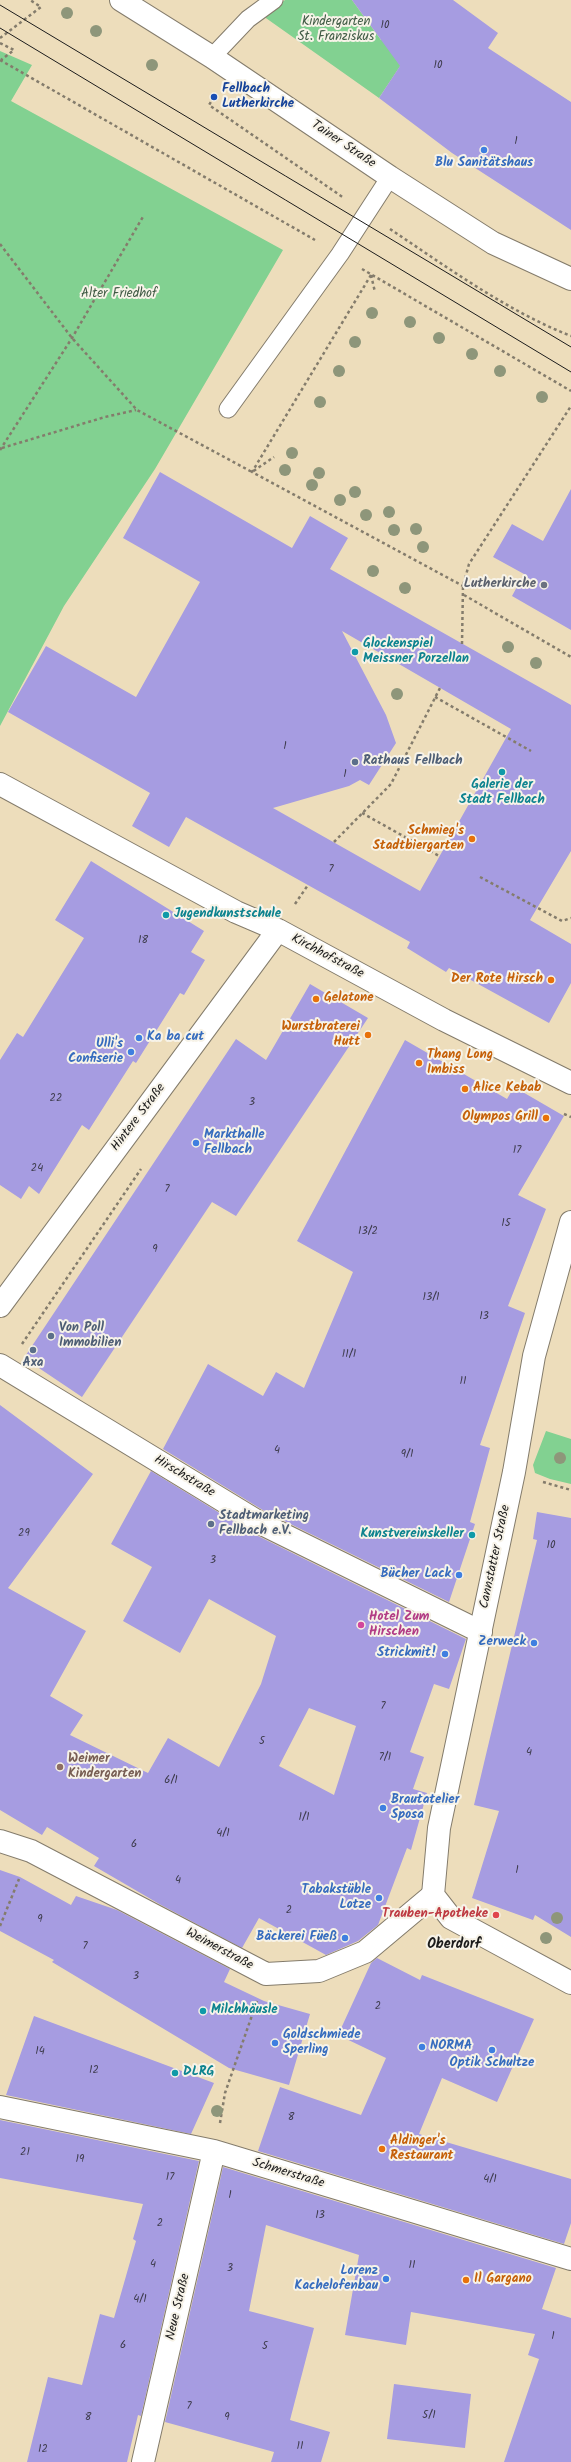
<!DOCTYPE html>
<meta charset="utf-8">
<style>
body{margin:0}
canvas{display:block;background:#edddbb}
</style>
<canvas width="571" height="2462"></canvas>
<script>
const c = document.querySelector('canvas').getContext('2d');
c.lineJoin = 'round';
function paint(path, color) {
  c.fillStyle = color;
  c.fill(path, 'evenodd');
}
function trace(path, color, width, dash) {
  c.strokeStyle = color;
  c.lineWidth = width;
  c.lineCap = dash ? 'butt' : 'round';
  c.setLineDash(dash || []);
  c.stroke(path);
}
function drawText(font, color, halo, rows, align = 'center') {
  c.font = font + ' Kalam,sans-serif';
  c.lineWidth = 4;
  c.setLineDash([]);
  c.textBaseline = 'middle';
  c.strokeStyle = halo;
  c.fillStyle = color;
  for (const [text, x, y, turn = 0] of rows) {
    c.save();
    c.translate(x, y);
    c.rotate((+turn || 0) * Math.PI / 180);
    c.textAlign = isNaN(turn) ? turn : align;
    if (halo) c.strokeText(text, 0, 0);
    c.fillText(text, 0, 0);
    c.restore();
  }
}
paint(new Path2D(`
 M 285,0 L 352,0 L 381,40 L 409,19 L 422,33 L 379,98 L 263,16 Z
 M 0,51 L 32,65 L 11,101 L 283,250 L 155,469 L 64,606 L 0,726 Z
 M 546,1431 L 571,1439 L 571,1484 L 550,1479 L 535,1473 L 533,1465 Z`), '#82d191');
paint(new Path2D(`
 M 352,0 L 453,0 L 498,33 L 488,48 L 571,102 L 571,230 L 452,153 L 379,98 L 400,66 Z
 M 160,472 L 292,548 L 310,516 L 348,538 L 330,569 L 571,705 L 571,851 L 530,920 L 571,944 L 571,983 L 549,1023 L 449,968 L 446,972 L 407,948 L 410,942 L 186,817 L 169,847 L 132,826 L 150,793 L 8,712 L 46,646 L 136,697 L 200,582 L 123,538 ZM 342,631 L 511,729 L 420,891 L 273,808 L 349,786 L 360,780 L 369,785 L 396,743 L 386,715 Z
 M 571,489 L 571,630 L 512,596 L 524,574 L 493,557 L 512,524 L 543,541 Z
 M 91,861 L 204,931 L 191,952 L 205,960 L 184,995 L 180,993 L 136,1063 L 133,1061 L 89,1130 L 82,1125 L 39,1194 L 29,1186 L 21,1199 L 0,1185 L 0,1060 L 17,1033 L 23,1037 L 84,938 L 55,920 Z
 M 310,984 L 368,1018 L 236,1216 L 212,1202 L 82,1397 L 24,1358 L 236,1039 L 266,1060 Z
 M 405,1040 L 507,1099 L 514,1087 L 564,1116 L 518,1195 L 546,1209 L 508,1306 L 525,1313 L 480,1445 L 490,1448 L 470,1522 L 475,1524 L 449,1602 L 266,1512 L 163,1449 L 208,1364 L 263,1396 L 276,1372 L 304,1388 L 353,1272 L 297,1241 Z
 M 0,1405 L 93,1474 L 8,1588 L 86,1631 L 50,1696 L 83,1715 L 70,1735 L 148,1773 L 168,1738 L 219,1767 L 261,1684 L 276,1636 L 209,1599 L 180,1653 L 123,1621 L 152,1567 L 111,1544 L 151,1471 L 254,1534 L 466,1639 L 449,1689 L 434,1684 L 410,1752 L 424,1757 L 413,1789 L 427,1793 L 411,1850 L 407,1848 L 378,1925 L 358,1941 L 326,1955 L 259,1918 L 242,1948 L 161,1905 L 94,1866 L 99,1858 L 47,1827 L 42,1835 L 0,1810 ZM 309,1708 L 356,1726 L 334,1795 L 279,1766 Z
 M 537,1512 L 571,1518 L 571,1937 L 535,1915 L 533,1920 L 472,1898 L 499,1811 L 474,1805 L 537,1540 L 533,1539 Z
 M 0,1870 L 20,1877 L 71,1905 L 76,1896 L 117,1910 L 230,1969 L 224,1982 L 264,2001 L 310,2014 L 289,2085 L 229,2068 L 52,1962 L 54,1960 L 0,1931 Z
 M 377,1958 L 420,1980 L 422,1975 L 534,2019 L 497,2102 L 442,2078 L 419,2134 L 571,2179 L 571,2223 L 564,2244 L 258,2151 L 280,2087 L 361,2115 L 386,2058 L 338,2035 L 371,1963 Z
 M 34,2016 L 214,2083 L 191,2134 L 6,2095 Z
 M 0,2120 L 199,2161 L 141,2416 L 138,2415 L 127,2462 L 27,2462 L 48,2377 L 82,2385 L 100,2314 L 114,2318 L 136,2241 L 133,2239 L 143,2204 L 0,2178 Z
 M 223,2167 L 556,2268 L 542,2309 L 571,2318 L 571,2462 L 504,2462 L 539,2359 L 528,2355 L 535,2334 L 411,2312 L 406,2345 L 345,2335 L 359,2255 L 266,2225 L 249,2311 L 314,2328 L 290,2420 L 330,2432 L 321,2462 L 271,2462 L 274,2452 L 165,2422 Z
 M 394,2384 L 471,2394 L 465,2448 L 387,2439 Z`), '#a69ce1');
const service = new Path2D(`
 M 212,57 L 248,19 L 274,0
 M 228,409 L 340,254 L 390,177`);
const minor = new Path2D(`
 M 0,784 L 236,912 L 278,930 L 444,1020 L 571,1083
 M 0,1306 L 278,930
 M 0,1365 L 260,1523 L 481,1632
 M 0,1841 L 31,1851 L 266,1974 L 319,1971 L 365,1952 L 433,1895
 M 0,2107 L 214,2151 L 571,2259
 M 143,2462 L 214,2151`);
const tertiary = new Path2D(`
 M 121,0 L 212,57 L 390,177 L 493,243 L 571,279
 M 571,1222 L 534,1356 L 514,1472 L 439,1828 L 433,1895 L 451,1918 L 571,1983`);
trace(service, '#847c6c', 19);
trace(minor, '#847c6c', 24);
trace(tertiary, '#847c6c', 24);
trace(new Path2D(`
 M 0,38 L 41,7 L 30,0
 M 0,43 L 14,50 L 1,60
 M 0,60 L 315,240
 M 214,97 L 209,105 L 344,198
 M 390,229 C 447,267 507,311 571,336
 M 0,244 L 72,338 L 137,410 L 252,472 L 274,457
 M 362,269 L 571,391
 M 371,275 L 252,472 L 463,586
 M 371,275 L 375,292
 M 2,448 L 105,417 L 136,410
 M 0,450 L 72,338 L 144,215
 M 464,595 L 571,657
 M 462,644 L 463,586 L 469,564 L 571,406
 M 435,697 L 531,751
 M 362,813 L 439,856
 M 334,842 L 391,784 L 440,688
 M 480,877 L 562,921 L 571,918
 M 295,904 L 308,885
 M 564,1114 L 571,1117
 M 22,1344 L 141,1169
 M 543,1482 L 571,1490
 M 0,1926 L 19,1879
 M 220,2123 L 225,2093 L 257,2001`), '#847c6c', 2.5, [3, 3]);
trace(service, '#fff', 17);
trace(minor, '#fff', 22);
trace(tertiary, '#fff', 22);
trace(new Path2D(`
 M 0,5 L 571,347
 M 0,28 L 571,372`), '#1c1c1c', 1);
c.fillStyle = '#8e967a';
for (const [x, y] of [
 [67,13],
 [96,31],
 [152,65],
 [372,313],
 [410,322],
 [439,338],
 [355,342],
 [472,354],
 [339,371],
 [500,371],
 [542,397],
 [320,402],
 [292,453],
 [285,470],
 [319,473],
 [312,485],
 [355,492],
 [340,500],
 [389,512],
 [366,515],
 [416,529],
 [394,530],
 [423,547],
 [373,571],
 [405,588],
 [508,647],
 [536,663],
 [397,694],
 [560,1458],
 [557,1918],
 [546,1938],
 [217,2111]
]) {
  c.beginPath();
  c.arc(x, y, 6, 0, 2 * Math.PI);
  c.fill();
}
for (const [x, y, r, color] of [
 [214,97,4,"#1a4fb4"],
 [484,150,4,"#3f7fe0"],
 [544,585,4,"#6b7280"],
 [355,652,4,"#0f9aa8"],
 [355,762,4,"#5c6f8a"],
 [502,772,4,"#0f9aa8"],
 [472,839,4,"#e8710a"],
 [166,915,4,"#0f9aa8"],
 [551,980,4,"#e8710a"],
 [316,999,4,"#e8710a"],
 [368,1035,4,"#e8710a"],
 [139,1038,4,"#3f7fe0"],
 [131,1052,4,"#3f7fe0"],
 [419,1063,4,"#e8710a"],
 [465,1089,4,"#e8710a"],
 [546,1118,4,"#e8710a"],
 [196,1143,4,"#3f7fe0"],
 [51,1336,4,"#5c6f8a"],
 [33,1350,4,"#5c6f8a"],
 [211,1524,4,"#5c6f8a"],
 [472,1535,4,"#0f9aa8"],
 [459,1575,4,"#3f7fe0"],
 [361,1625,4,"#d1479c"],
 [534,1643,4,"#3f7fe0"],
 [445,1654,4,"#3f7fe0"],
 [60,1767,4,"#8d6e63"],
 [383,1808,4,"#3f7fe0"],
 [379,1898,4,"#3f7fe0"],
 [496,1915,4,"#e0444e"],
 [345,1938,4,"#3f7fe0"],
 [203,2011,4,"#0f9aa8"],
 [275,2043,4,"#3f7fe0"],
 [422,2047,4,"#3f7fe0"],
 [492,2050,4,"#3f7fe0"],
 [175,2073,4,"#0f9aa8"],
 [382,2149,4,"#e8710a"],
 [386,2279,4,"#3f7fe0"],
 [466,2280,4,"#e8710a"]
]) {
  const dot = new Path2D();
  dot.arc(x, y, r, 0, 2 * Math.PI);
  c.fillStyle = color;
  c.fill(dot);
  trace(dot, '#f7f3e8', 1.5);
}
drawText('11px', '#3e3c4d', null, [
 ["10",385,26],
 ["10",438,66],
 ["1",516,142],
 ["1",285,747],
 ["1",345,775],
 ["7",331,870],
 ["18",143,941],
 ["22",56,1099],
 ["3",252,1103],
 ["17",517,1151],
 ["24",37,1169],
 ["7",167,1190],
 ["15",506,1224],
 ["13/2",368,1232],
 ["9",155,1250],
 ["13/1",431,1298],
 ["13",484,1317],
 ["11/1",349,1355],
 ["11",463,1382],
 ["4",277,1451],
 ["9/1",407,1455],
 ["29",24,1534],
 ["10",551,1546],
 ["3",213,1561],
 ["7",383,1707],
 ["5",262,1742],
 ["4",529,1753],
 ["7/1",385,1758],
 ["6/1",171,1781],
 ["1/1",304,1818],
 ["4/1",223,1834],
 ["6",134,1845],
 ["1",517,1871],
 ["4",178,1881],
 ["2",289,1911],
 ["9",40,1920],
 ["7",85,1947],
 ["3",136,1977],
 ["2",378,2007],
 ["14",40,2052],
 ["12",94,2071],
 ["8",291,2118],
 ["21",25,2153],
 ["19",80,2160],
 ["17",170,2178],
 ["4/1",490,2180],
 ["1",230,2196],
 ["13",320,2216],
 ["2",160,2224],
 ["4",153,2265],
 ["11",412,2266],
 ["3",230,2269],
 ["4/1",140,2300],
 ["1",553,2337],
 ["6",123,2346],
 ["5",265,2347],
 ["7",189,2407],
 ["5/1",429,2416],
 ["8",88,2418],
 ["9",227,2418],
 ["11",300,2447],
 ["12",43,2450]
]);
drawText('13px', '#405b45', '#f7f3e8', [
 ["Kindergarten",336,23],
 ["St. Franziskus",336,38],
 ["Alter Friedhof",119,295]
]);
drawText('bold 13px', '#164399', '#f7f3e8', [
 ["Fellbach",222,90],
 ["Lutherkirche",222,105]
], 'left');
drawText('13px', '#1c1c1c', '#f7f3e8', [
 ["Tainer Straße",343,145,34],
 ["Kirchhofstraße",327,957,28],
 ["Hintere Straße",139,1118,-53],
 ["Hirschstraße",184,1477,31],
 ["Cannstatter Straße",496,1557,-78],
 ["Weimerstraße",219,1950,28],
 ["Schmerstraße",288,2174,17],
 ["Neue Straße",179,2307,-77]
]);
drawText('bold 13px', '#366cbe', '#f7f3e8', [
 ["Blu Sanitätshaus",484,164,"center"],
 ["Ka ba cut",147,1038,"left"],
 ["Ulli's",123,1045],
 ["Confiserie",123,1060],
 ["Markthalle",204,1136,"left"],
 ["Fellbach",204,1151,"left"],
 ["Bücher Lack",451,1575],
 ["Zerweck",526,1643],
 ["Strickmit!",437,1654],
 ["Brautatelier",391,1801,"left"],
 ["Sposa",391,1816,"left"],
 ["Tabakstüble",371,1891],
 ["Lotze",371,1906],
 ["Bäckerei Füeß",337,1938],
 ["Goldschmiede",283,2036,"left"],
 ["Sperling",283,2051,"left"],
 ["NORMA",430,2047,"left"],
 ["Optik Schultze",492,2064,"center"],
 ["Lorenz",378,2272],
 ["Kachelofenbau",378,2287]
], 'right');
drawText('bold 13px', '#5b616d', '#f7f3e8', [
 ["Lutherkirche",536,585]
], 'right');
drawText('bold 13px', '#0d838f', '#f7f3e8', [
 ["Glockenspiel",363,645],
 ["Meissner Porzellan",363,660],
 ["Galerie der",502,786,"center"],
 ["Stadt Fellbach",502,801,"center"],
 ["Jugendkunstschule",174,915],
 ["Kunstvereinskeller",464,1535,"right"],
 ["Milchhäusle",211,2011],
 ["DLRG",183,2073]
], 'left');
drawText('bold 13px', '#4e5e75', '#f7f3e8', [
 ["Rathaus Fellbach",363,762],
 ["Von Poll",59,1329],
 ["Immobilien",59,1344],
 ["Axa",33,1364,"center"],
 ["Stadtmarketing",219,1517],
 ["Fellbach e.V.",219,1532]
], 'left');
drawText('bold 13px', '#c56008', '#f7f3e8', [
 ["Schmieg's",464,832,"right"],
 ["Stadtbiergarten",464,847,"right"],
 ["Der Rote Hirsch",543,980,"right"],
 ["Gelatone",324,999],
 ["Wurstbraterei",360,1028,"right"],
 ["Hutt",360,1043,"right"],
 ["Thang Long",427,1056],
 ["Imbiss",427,1071],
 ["Alice Kebab",473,1089],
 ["Olympos Grill",538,1118,"right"],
 ["Aldinger's",390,2142],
 ["Restaurant",390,2157],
 ["Il Gargano",474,2280]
], 'left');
drawText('bold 13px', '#b23c85', '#f7f3e8', [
 ["Hotel Zum",369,1618],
 ["Hirschen",369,1633]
], 'left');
drawText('bold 13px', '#785e54', '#f7f3e8', [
 ["Weimer",68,1760],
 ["Kindergarten",68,1775]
], 'left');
drawText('bold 13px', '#be3a42', '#f7f3e8', [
 ["Trauben-Apotheke",488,1915]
], 'right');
drawText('bold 14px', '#1c1c1c', '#f7f3e8', [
 ["Oberdorf",454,1946]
]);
</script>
